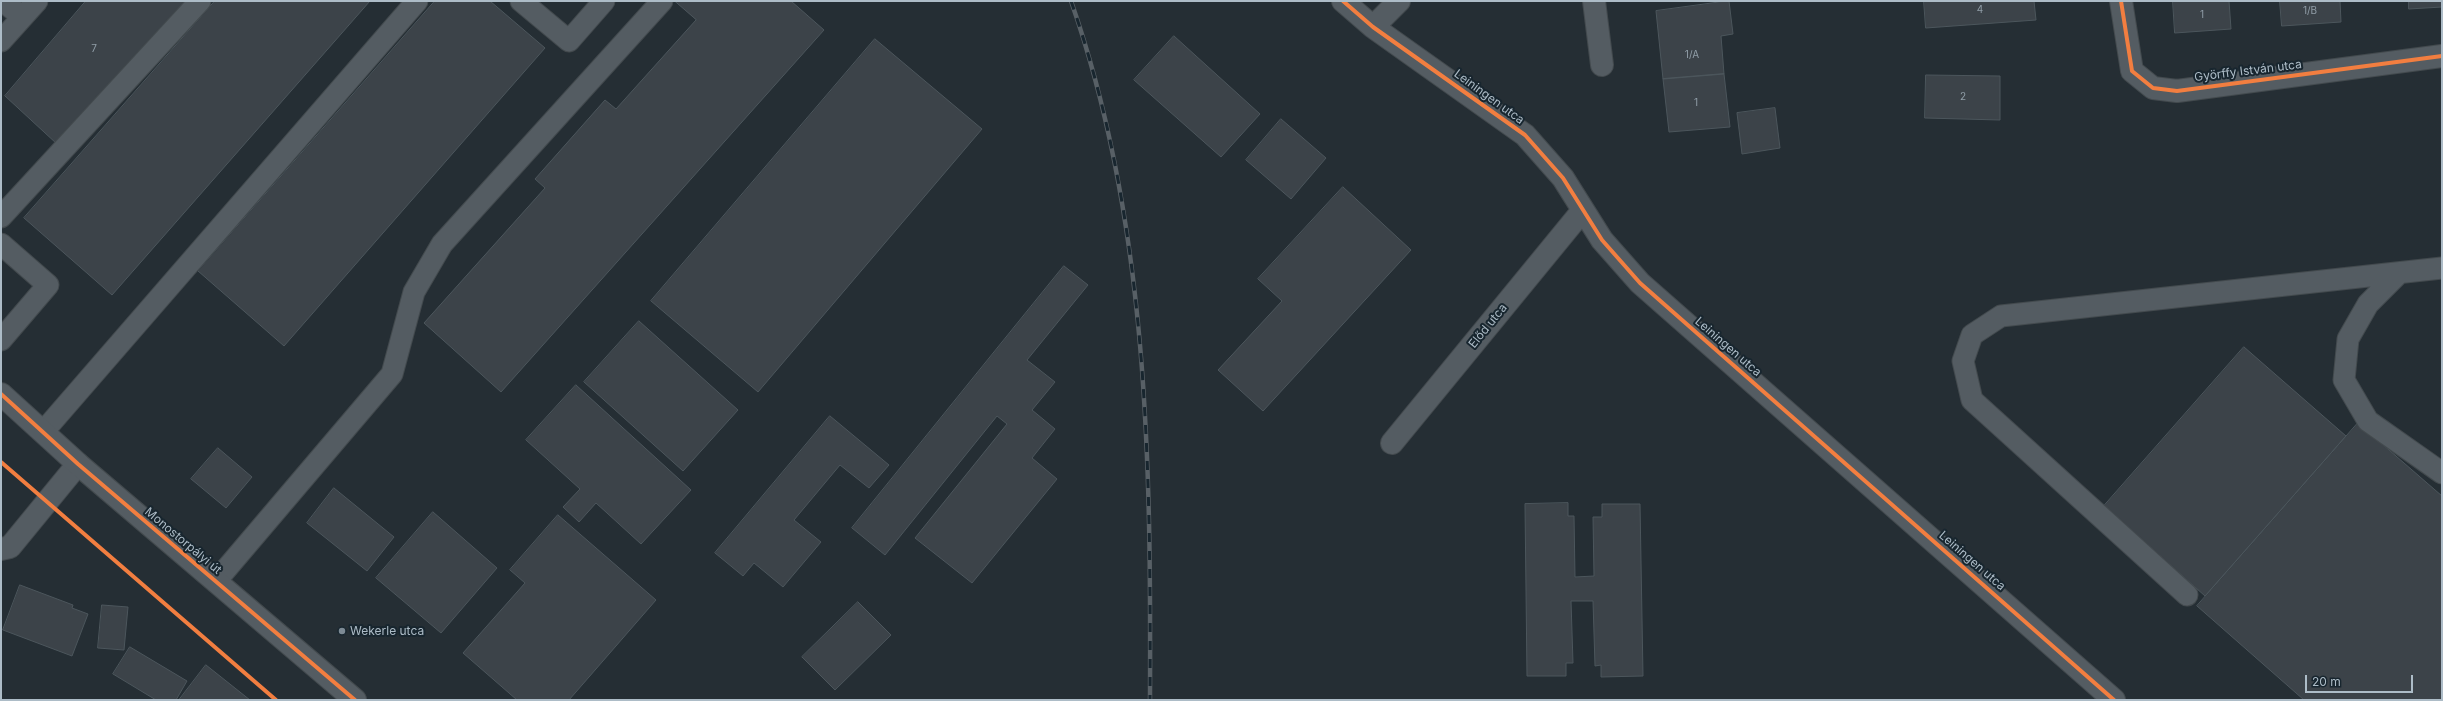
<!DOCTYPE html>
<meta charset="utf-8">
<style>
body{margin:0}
#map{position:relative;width:2443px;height:701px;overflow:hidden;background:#252e34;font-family:Inter,sans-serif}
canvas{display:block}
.frame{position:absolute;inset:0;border:2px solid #adbcc7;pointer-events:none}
.scale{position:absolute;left:2305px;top:675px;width:108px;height:18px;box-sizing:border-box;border:2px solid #adbcc7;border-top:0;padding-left:5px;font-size:12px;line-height:14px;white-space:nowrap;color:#adbcc7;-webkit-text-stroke:3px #18262f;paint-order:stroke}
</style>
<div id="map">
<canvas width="2443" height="701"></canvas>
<div class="frame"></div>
<div class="scale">20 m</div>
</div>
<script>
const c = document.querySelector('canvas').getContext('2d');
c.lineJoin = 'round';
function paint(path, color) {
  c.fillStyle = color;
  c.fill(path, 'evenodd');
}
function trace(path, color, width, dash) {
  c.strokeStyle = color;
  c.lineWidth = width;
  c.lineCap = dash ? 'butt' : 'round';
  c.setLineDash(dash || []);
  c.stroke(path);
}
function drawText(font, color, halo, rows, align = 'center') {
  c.font = font + ' Inter,sans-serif';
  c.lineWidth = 4;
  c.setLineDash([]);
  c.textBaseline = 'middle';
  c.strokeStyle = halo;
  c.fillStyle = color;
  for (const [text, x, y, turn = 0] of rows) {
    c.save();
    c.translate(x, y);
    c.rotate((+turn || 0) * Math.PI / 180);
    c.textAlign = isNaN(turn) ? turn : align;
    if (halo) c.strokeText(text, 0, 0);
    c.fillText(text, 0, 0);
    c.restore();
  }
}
const building = new Path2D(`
 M 86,1 L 185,1 L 57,144 L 5,96 Z
 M 215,1 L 370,1 L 112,295 L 24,218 Z
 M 435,1 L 490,1 L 545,48 L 284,346 L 198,271 Z
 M 675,1 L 791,1 L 824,30 L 501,392 L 424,323 L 545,188 L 535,179 L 605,100 L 616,109 L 696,20 Z
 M 1729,1 L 1733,34 L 1721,36 L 1724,74 L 1663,79 L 1656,11 Z
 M 1924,1 L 2034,1 L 2036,20 L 1926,28 Z
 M 2173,1 L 2229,1 L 2231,29 L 2175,33 Z
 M 2280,1 L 2340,1 L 2341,22 L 2282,26 Z
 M 2409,1 L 2442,1 L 2442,7 L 2409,9 Z
 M 1174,36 L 1260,114 L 1221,157 L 1134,80 Z
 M 875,39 L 982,129 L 758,392 L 651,301 Z
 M 1724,74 L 1730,127 L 1669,132 L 1663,79 Z
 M 1926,75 L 2000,76 L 2000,120 L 1925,118 Z
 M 1775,108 L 1780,148 L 1742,154 L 1737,113 Z
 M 1281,119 L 1326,158 L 1291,199 L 1246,160 Z
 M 1343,187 L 1411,250 L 1263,411 L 1218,370 L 1282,301 L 1258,279 Z
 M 1064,266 L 1088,285 L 1027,360 L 1055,382 L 1032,410 L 1055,429 L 1032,458 L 1057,479 L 972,583 L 915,538 L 1007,424 L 997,416 L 885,555 L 852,528 Z
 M 639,321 L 738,410 L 683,471 L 584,382 Z
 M 2244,347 L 2346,436 L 2205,596 L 2104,506 Z
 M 576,385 L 691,490 L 641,544 L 596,503 L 579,522 L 563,507 L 580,489 L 526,440 Z
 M 830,416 L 889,465 L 869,488 L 840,465 L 794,520 L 821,542 L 783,587 L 754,563 L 743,576 L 715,553 Z
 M 2358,423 L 2442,496 L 2442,700 L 2304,700 L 2197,606 Z
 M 218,448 L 252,477 L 226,508 L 191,479 Z
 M 334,488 L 394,537 L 367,571 L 307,523 Z
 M 1568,503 L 1568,516 L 1574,516 L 1575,577 L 1594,576 L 1593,517 L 1602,517 L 1602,504 L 1640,504 L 1643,676 L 1601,677 L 1601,665 L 1595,666 L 1593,601 L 1571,601 L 1573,663 L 1566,663 L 1566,676 L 1527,676 L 1525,504 Z
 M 433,512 L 497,568 L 441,633 L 376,578 Z
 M 558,515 L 656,600 L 569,700 L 517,700 L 463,653 L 525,583 L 510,570 Z
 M 20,585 L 73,605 L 72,608 L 88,614 L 72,656 L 3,630 Z
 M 858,602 L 891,635 L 835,690 L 802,657 Z
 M 102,605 L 128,607 L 124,650 L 98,648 Z
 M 130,647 L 187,681 L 176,700 L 156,700 L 113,674 Z
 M 206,665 L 250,700 L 179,700 Z`);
paint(building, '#3c4349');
trace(building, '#4c565c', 1);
const service = new Path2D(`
 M 3,1 L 22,17
 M 521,1 L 569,41 L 604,1
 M 1,41 L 37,1
 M 1,217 L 200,1
 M 1,244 L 48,285 L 1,340
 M 2399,273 L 2368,304 L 2348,339 L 2344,380 L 2368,421 L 2442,473
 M 43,432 L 417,1
 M 216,581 L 392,374 L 414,292 L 442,244 L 662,1
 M 2187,595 L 1972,400 L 1963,361 L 1972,335 L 2001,316 L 2442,268`);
const minor = new Path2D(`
 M 1343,1 L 1373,27 L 1525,135 L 1563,178 L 1602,240 L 1640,283 L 2114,700
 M 1594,1 L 1602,65
 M 2121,1 L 2132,71 L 2153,88 L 2177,91 L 2442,56
 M 1373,27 L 1399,1
 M 1392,443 L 1583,210
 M 1,549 L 10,547 L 78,464`);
const tertiary = new Path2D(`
 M 1,394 L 78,464 L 355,700`);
trace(service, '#434a4e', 23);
trace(minor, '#434a4e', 24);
trace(tertiary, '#434a4e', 24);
trace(service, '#545c62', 21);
trace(minor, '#545c62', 22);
trace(tertiary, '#545c62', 22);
const rail = new Path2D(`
 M 1071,1 C 1149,224 1151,466 1150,700`);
trace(rail, '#586066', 4.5);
trace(rail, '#18262f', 3, [9]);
trace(new Path2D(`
 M 1343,1 L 1373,27 L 1525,135 L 1563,178 L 1602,240 L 1640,283 L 2114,700
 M 2121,1 L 2132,71 L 2153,88 L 2177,91 L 2442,56
 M 1,394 L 78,464 L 355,700
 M 1,462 L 276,700`), '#f27e40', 4);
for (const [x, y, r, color] of [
 [342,631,4,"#7d8a94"]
]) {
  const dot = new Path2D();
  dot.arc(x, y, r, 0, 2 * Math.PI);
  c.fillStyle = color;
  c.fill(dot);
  trace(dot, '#18262f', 1.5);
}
drawText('10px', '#919ea8', null, [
 ["4",1980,10],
 ["1/B",2310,11],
 ["1",2202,15],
 ["7",94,49],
 ["1/A",1692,55],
 ["2",1963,97],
 ["1",1696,103]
]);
drawText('12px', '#adbcc7', '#18262f', [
 ["Györffy István utca",2248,71,-7],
 ["Leiningen utca",1489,97,36],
 ["Előd utca",1488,326,-51],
 ["Leiningen utca",1728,347,41],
 ["Monostorpályi út",183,541,40],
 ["Leiningen utca",1972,561,41]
]);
drawText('12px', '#adbcc7', '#18262f', [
 ["Wekerle utca",350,631]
], 'left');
</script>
